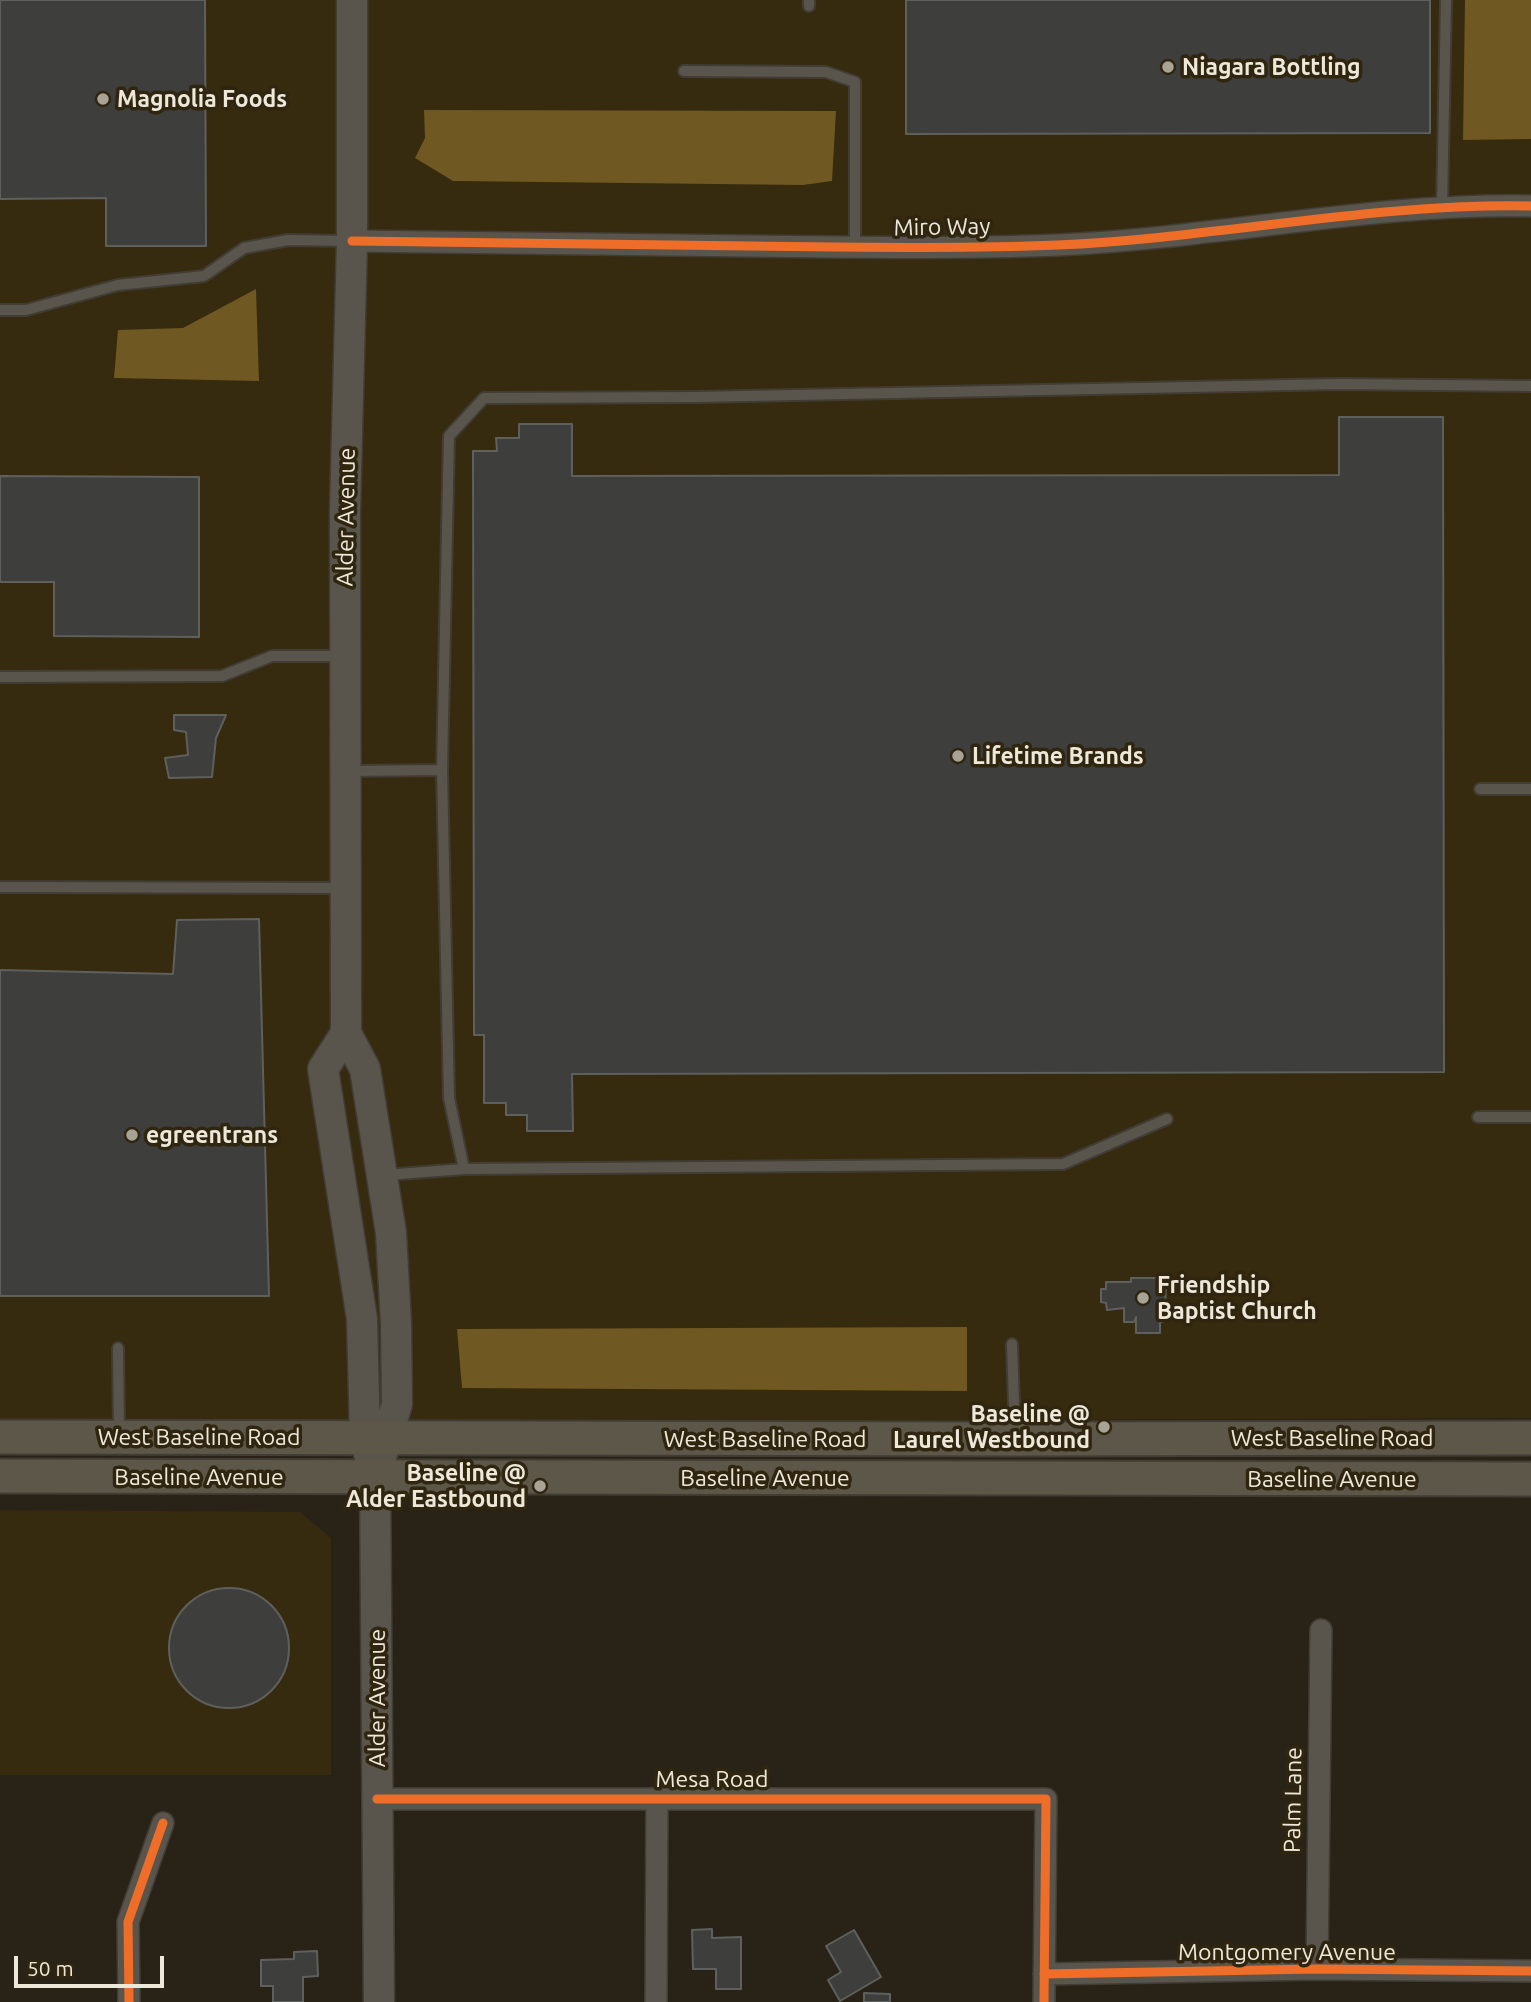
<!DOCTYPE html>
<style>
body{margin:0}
#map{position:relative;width:1531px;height:2002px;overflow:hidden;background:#292317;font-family:Ubuntu,sans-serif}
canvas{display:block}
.scale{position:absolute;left:14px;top:1956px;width:150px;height:32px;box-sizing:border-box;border:4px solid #eee8da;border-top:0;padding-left:9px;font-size:21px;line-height:24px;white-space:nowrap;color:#eee8da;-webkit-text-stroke:5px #302610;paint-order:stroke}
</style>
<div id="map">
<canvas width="1531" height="2002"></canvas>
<div class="scale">50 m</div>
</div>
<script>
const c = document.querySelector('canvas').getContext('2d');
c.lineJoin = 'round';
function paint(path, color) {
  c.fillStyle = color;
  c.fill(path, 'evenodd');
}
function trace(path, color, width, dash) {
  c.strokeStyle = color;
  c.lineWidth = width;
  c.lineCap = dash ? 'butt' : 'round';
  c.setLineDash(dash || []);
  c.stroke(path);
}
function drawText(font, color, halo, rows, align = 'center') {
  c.font = font + ' Ubuntu,sans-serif';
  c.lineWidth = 7;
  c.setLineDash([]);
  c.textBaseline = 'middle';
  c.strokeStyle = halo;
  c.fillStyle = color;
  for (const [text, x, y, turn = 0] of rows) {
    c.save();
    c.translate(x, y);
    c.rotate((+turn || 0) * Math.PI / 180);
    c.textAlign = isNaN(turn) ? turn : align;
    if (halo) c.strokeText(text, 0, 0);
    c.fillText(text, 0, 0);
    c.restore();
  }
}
paint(new Path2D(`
 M 0,0 L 1531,0 L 1531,1418 L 0,1424 Z
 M 0,1510 L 300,1512 L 331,1538 L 331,1775 L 0,1775 Z`), '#362a0f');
paint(new Path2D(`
 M 1465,0 L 1531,0 L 1531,139 L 1463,140 Z
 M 424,110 L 836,111 L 832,181 L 803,185 L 453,181 L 415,158 L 425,138 Z
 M 256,289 L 259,381 L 114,378 L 118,330 L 183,328 Z
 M 967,1327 L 967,1391 L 462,1388 L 457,1329 Z`), '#6f5821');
const building = new Path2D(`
 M 0,0 L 205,0 L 206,246 L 106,246 L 106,198 L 0,199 Z
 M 906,0 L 1430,0 L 1430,133 L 906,134 Z
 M 1339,417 L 1443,417 L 1444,1072 L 572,1074 L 573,1131 L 527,1131 L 527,1115 L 506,1115 L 506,1103 L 484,1103 L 484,1035 L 474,1035 L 473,451 L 497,451 L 496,438 L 519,438 L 519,424 L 572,424 L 572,476 L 1339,475 Z
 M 0,476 L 199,477 L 199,637 L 54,636 L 54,582 L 0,582 Z
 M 174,715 L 226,715 L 216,738 L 212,777 L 169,778 L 165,758 L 188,755 L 186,732 L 174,730 Z
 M 259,919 L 269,1296 L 0,1296 L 0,970 L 173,974 L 177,920 Z
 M 1131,1278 L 1166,1278 L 1165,1312 L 1163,1313 L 1163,1322 L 1160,1322 L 1160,1333 L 1136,1333 L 1136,1317 L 1134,1322 L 1124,1322 L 1124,1308 L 1107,1310 L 1106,1303 L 1101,1302 L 1101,1289 L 1106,1289 L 1106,1282 L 1131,1282 Z
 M169 1648a60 60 0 1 1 120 0a60 60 0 1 1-120 0Z
 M 712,1929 L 712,1938 L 741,1937 L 741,1989 L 716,1989 L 716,1969 L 693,1969 L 692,1930 Z
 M 854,1930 L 881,1977 L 840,2001 L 828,1980 L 841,1972 L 826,1946 Z
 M 317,1951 L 318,1976 L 303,1977 L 303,2002 L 273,2002 L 273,1986 L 261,1986 L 261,1960 L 294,1959 L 294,1952 Z
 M 864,1993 L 890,1994 L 890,2002 L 864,2002 Z`);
paint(building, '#3e3e3c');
trace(building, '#5e605e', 2);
const lane = new Path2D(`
 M 809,6 L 809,0
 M 684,71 L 826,72 L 855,82 L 855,247
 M 1442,208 L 1446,0
 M 0,310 L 26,310 L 118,285 L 204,276 L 244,248 L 288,240 L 351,241
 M 0,677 L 222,676 L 272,656 L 343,656
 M 349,771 L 442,770
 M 1480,789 L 1531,789
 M 0,887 L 343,888
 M 1478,1117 L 1531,1117
 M 464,1169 L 449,1098 L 442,770 L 449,436 L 484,398 L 696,397 L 1339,384 L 1531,386
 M 385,1175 L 464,1169 L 1063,1164 L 1167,1119
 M 1012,1344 L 1015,1435
 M 118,1348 L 119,1432`);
const street = new Path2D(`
 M 352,241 C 485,243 617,244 750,246 C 852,247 956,249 1058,245 C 1216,238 1372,203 1531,206
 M 377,1799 L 1046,1799 L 1044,2002
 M 1317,1969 L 1321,1630
 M 1044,1974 L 1317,1969 L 1531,1971
 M 129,2002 L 128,1922 L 163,1823
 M 656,2002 L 657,1798`);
const secondary = new Path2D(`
 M 352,0 L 352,241 L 345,511 L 346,1033 L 365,1069 L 391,1233 L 396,1324 L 397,1404 L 375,1477
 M 346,1033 L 323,1069 L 362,1319 L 365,1437 L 375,1477 L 379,2002`);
const primary = new Path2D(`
 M 0,1437 L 1015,1439 L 1531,1438
 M 0,1476 L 1531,1479`);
trace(lane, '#413d34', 14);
trace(street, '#413d34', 24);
trace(secondary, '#413d34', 33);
trace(primary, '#413d34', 37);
trace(lane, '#59554c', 10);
trace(street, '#59554c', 21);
trace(secondary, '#59554c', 30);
trace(primary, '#5d5749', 33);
trace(new Path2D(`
 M 352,241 C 485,243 617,244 750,246 C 852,247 956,249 1058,245 C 1216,238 1372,203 1531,206
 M 377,1799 L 1046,1799 L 1044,2002
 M 1044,1974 L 1317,1969 L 1531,1971
 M 129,2002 L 128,1922 L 163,1823`), '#ee6e29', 9);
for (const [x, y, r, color] of [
 [1168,67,7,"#a9a396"],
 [103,99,7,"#a9a396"],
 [958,756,7,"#a9a396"],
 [132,1135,7,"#a9a396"],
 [1143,1298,7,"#a9a396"],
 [1104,1427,7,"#a9a396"],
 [540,1486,7,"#a9a396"]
]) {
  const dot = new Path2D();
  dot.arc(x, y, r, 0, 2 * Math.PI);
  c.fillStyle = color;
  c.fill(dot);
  trace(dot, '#302610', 2.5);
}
drawText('bold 23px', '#eee8da', '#302610', [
 ["Niagara Bottling",1182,67],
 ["Magnolia Foods",117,99],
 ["Lifetime Brands",972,756],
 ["egreentrans",146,1135],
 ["Friendship",1157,1285],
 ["Baptist Church",1157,1311],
 ["Baseline @",1090,1414,"right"],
 ["Laurel Westbound",1090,1440,"right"],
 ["Baseline @",526,1473,"right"],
 ["Alder Eastbound",526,1499,"right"]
], 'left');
drawText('23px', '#eee8da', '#302610', [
 ["Miro Way",942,227,-1],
 ["Alder Avenue",346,517,-89],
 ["West Baseline Road",199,1437],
 ["West Baseline Road",1332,1438],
 ["West Baseline Road",765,1439],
 ["Baseline Avenue",199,1477],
 ["Baseline Avenue",765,1478],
 ["Baseline Avenue",1332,1479],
 ["Alder Avenue",377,1698,-90],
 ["Mesa Road",712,1779],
 ["Palm Lane",1293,1800,-89],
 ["Montgomery Avenue",1287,1952]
]);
</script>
